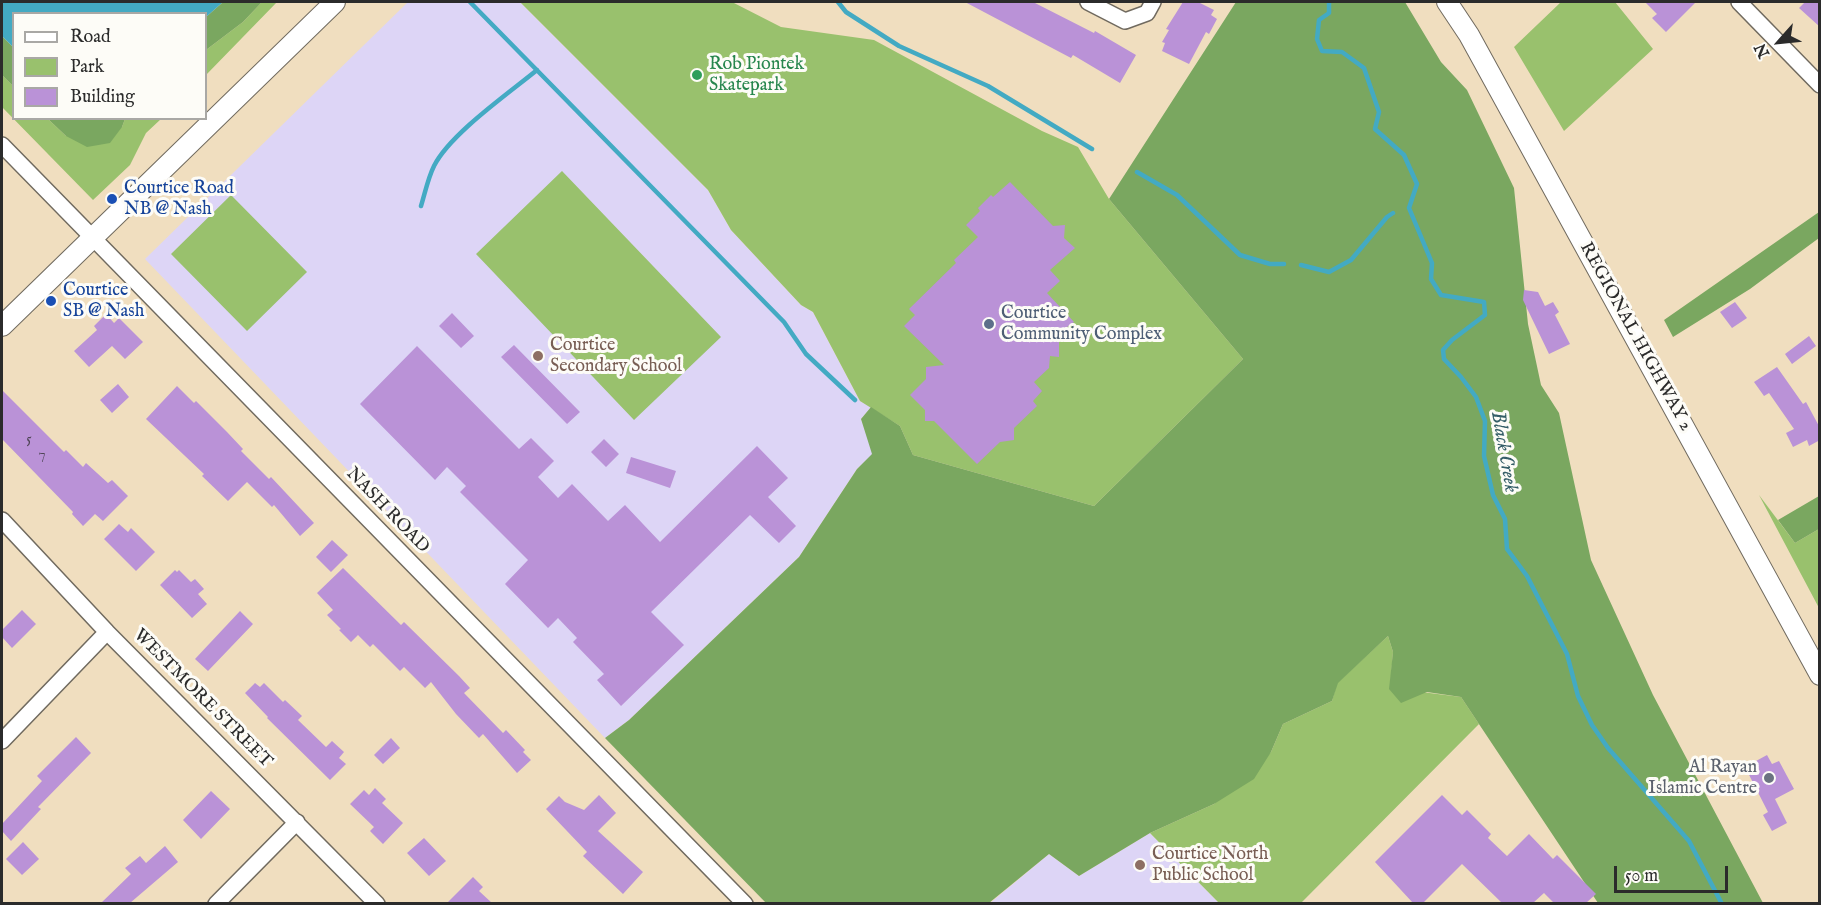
<!DOCTYPE html>
<style>
body{margin:0}
#map{position:relative;width:1821px;height:905px;overflow:hidden;background:#f0debf;font-family:"IM FELL English",serif}
canvas{display:block}
.frame{position:absolute;inset:0;border:3px solid #2b2b2b;pointer-events:none}
.legend{position:absolute;left:12px;top:12px;width:195px;height:108px;box-sizing:border-box;background:#fdfcf7;border:2px solid #a9a8a5;margin:0;padding:8px 10px;list-style:none;font-size:18px;color:#2b2b2b}
.legend li{display:flex;align-items:center;gap:12px;height:30px}
.legend b{width:30px;border:2px solid #a9a8a5}
.north{position:absolute;left:1749px;top:12px;width:60px;height:60px;-webkit-text-stroke:4px #fdfcf7;paint-order:stroke;rotate:243deg;font-size:16px;font-weight:700;line-height:24px;text-align:center;color:#2b2b2b}
.north::after{content:'';display:block;margin:auto;width:21px;height:27px;background:#2b2b2b;clip-path:polygon(50% 0,100% 100%,50% 72%,0 100%)}
.scale{position:absolute;left:1614px;top:866px;width:114px;height:27px;box-sizing:border-box;border:3px solid #2b2b2b;border-top:0;padding-left:8px;font-size:18px;line-height:21px;white-space:nowrap;color:#2b2b2b;-webkit-text-stroke:4px #fdfcf7;paint-order:stroke}
</style>
<div id="map">
<canvas width="1821" height="905"></canvas>
<div class="frame"></div>
<ul class="legend">
<li><b style="height:8px;background:#fff"></b>Road</li>
<li><b style="height:16px;background:#99c16d"></b>Park</li>
<li><b style="height:16px;background:#ba92d7"></b>Building</li>
</ul>
<div class="north">N</div>
<div class="scale">50 m</div>
</div>
<script>
const c = document.querySelector('canvas').getContext('2d');
c.lineJoin = 'round';
function paint(path, color) {
  c.fillStyle = color;
  c.fill(path, 'evenodd');
}
function trace(path, color, width, dash) {
  c.strokeStyle = color;
  c.lineWidth = width;
  c.lineCap = dash ? 'butt' : 'round';
  c.setLineDash(dash || []);
  c.stroke(path);
}
function drawText(font, color, halo, rows, align = 'center') {
  c.font = font + ' "IM FELL English",serif';
  c.lineWidth = 6;
  c.setLineDash([]);
  c.textBaseline = 'middle';
  c.strokeStyle = halo;
  c.fillStyle = color;
  for (const [text, x, y, turn = 0] of rows) {
    c.save();
    c.translate(x, y);
    c.rotate((+turn || 0) * Math.PI / 180);
    c.textAlign = isNaN(turn) ? turn : align;
    if (halo) c.strokeText(text, 0, 0);
    c.fillText(text, 0, 0);
    c.restore();
  }
}
paint(new Path2D(`
 M 408,2 L 520,2 L 708,190 L 731,230 L 801,305 L 813,312 L 860,401 L 871,407 L 861,419 L 873,454 L 857,469 L 799,557 L 629,720 L 605,738 L 145,259 Z
 M 1150,833 L 1219,903 L 989,904 L 1049,854 L 1079,876 Z`), '#ddd5f6');
paint(new Path2D(`
 M 262,2 L 277,2 L 206,75 L 206,50 L 243,22 Z
 M 520,2 L 732,2 L 781,27 L 874,40 L 1042,131 L 1078,147 L 1109,199 L 1243,359 L 1094,506 L 913,455 L 900,426 L 860,401 L 813,312 L 801,305 L 731,230 L 708,190 Z
 M 1561,2 L 1615,2 L 1653,49 L 1564,131 L 1514,47 Z
 M 2,75 L 13,86 L 14,118 L 48,119 L 66,136 L 122,127 L 125,119 L 161,119 L 146,133 L 130,165 L 93,200 L 2,107 Z
 M 562,171 L 721,337 L 634,420 L 476,254 Z
 M 231,195 L 307,272 L 247,331 L 171,254 Z
 M 1759,495 L 1795,543 L 1819,529 L 1819,608 Z
 M 1388,636 L 1393,652 L 1390,688 L 1461,697 L 1479,724 L 1301,903 L 1219,903 L 1150,833 L 1214,804 L 1271,752 L 1283,724 L 1332,701 L 1337,683 Z`), '#99c16d');
paint(new Path2D(`
 M 223,2 L 262,2 L 243,22 L 206,50 L 206,17 Z
 M 1236,2 L 1405,2 L 1441,62 L 1467,90 L 1514,188 L 1528,324 L 1541,385 L 1559,413 L 1591,560 L 1653,695 L 1763,903 L 1598,903 L 1461,697 L 1427,692 L 1401,703 L 1389,689 L 1393,652 L 1388,636 L 1338,683 L 1332,701 L 1283,724 L 1271,752 L 1254,779 L 1214,804 L 1150,833 L 1079,876 L 1049,854 L 989,903 L 766,903 L 605,738 L 629,720 L 799,557 L 857,469 L 872,454 L 861,419 L 871,407 L 900,426 L 913,455 L 1094,506 L 1243,359 L 1109,199 Z
 M 2,36 L 13,47 L 13,86 L 2,75 Z
 M 48,119 L 125,119 L 122,127 L 110,143 L 87,147 L 66,136 Z
 M 1819,212 L 1819,238 L 1750,289 L 1673,337 L 1664,320 Z
 M 1819,496 L 1819,529 L 1795,543 L 1778,520 Z`), '#7aa760');
paint(new Path2D(`
 M 2,2 L 223,2 L 206,17 L 206,14 L 14,14 L 13,47 L 2,36 Z`), '#43aac3');
trace(new Path2D(`
 M 470,2 L 784,322 L 806,354 L 855,400
 M 838,2 L 846,12 L 899,46 L 988,86 L 1092,149
 M 1329,2 L 1329,13 L 1319,20 L 1317,39 L 1322,51 L 1342,52 L 1364,68 L 1379,112 L 1375,129 L 1404,155 L 1417,184 L 1409,208 L 1432,263 L 1431,279 L 1441,295 L 1484,302 L 1485,315 L 1452,340 L 1443,350 L 1444,359 L 1461,377 L 1476,397 L 1485,421 L 1484,456 L 1493,495 L 1505,519 L 1507,549 L 1527,576 L 1567,654 L 1578,696 L 1592,725 L 1608,748 L 1689,841 L 1722,904
 M 1137,172 L 1177,195 L 1240,255 L 1270,264 L 1284,264
 M 421,206 C 425,193 428,178 434,166 C 450,134 509,93 537,70
 M 1301,265 L 1329,272 L 1351,260 L 1387,217 L 1393,213`), '#43aac3', 4.5);
paint(new Path2D(`
 M 965,2 L 1033,2 L 1094,33 L 1095,31 L 1136,55 L 1120,83 L 1073,55 L 1071,58 Z
 M 1183,2 L 1198,2 L 1214,10 L 1211,15 L 1217,19 L 1209,34 L 1206,32 L 1189,64 L 1162,51 L 1165,43 L 1162,42 L 1169,30 L 1166,29 Z
 M 1645,2 L 1696,2 L 1666,32 L 1652,18 L 1657,14 Z
 M 1805,2 L 1820,2 L 1820,27 L 1799,8 Z
 M 1010,182 L 1053,226 L 1065,225 L 1064,238 L 1075,248 L 1050,270 L 1060,281 L 1047,293 L 1074,322 L 1059,333 L 1059,357 L 1050,356 L 1049,368 L 1034,382 L 1042,391 L 1033,401 L 1037,406 L 1014,428 L 1014,440 L 1000,442 L 977,464 L 934,421 L 925,421 L 925,410 L 910,395 L 926,379 L 926,367 L 944,365 L 904,326 L 915,315 L 909,309 L 956,263 L 954,260 L 978,237 L 966,225 L 980,211 L 978,208 L 991,195 L 993,197 Z
 M 1524,290 L 1538,292 L 1545,306 L 1553,302 L 1559,312 L 1555,315 L 1570,344 L 1549,354 L 1523,300 Z
 M 1735,302 L 1747,318 L 1732,328 L 1720,312 Z
 M 452,313 L 474,336 L 461,348 L 439,326 Z
 M 106,314 L 114,323 L 119,318 L 143,342 L 125,359 L 112,346 L 89,367 L 74,351 L 97,330 L 94,326 Z
 M 1809,336 L 1816,346 L 1792,364 L 1785,354 Z
 M 514,345 L 580,412 L 567,424 L 501,357 Z
 M 417,346 L 519,449 L 531,438 L 554,461 L 538,477 L 558,498 L 572,484 L 608,521 L 625,505 L 660,542 L 757,446 L 788,478 L 768,497 L 796,526 L 779,543 L 750,515 L 651,612 L 684,645 L 621,706 L 597,680 L 604,674 L 573,642 L 577,638 L 558,618 L 548,628 L 505,584 L 528,560 L 460,492 L 466,486 L 447,467 L 435,480 L 360,404 Z
 M 1777,367 L 1803,404 L 1806,402 L 1820,428 L 1820,440 L 1809,446 L 1807,440 L 1793,447 L 1786,433 L 1794,429 L 1769,393 L 1764,396 L 1754,382 Z
 M 118,384 L 129,397 L 112,413 L 100,400 Z
 M 177,386 L 194,403 L 196,401 L 227,432 L 243,449 L 241,451 L 269,479 L 271,477 L 314,523 L 300,536 L 274,505 L 272,507 L 247,482 L 228,501 L 202,476 L 204,474 L 146,419 Z
 M 2,390 L 64,452 L 66,450 L 83,467 L 86,463 L 108,483 L 112,480 L 128,496 L 103,521 L 95,514 L 83,526 L 72,514 L 73,512 L 2,439 Z
 M 604,439 L 619,454 L 606,467 L 591,452 Z
 M 631,457 L 676,471 L 670,488 L 626,473 Z
 M 119,524 L 128,532 L 131,528 L 155,552 L 136,571 L 104,539 Z
 M 332,540 L 348,555 L 331,572 L 316,557 Z
 M 343,568 L 401,625 L 404,622 L 459,676 L 470,688 L 464,693 L 503,733 L 506,730 L 525,750 L 523,752 L 531,760 L 517,773 L 483,734 L 479,738 L 456,714 L 431,682 L 425,688 L 404,667 L 400,671 L 373,644 L 370,647 L 358,635 L 351,642 L 339,630 L 341,629 L 327,615 L 333,610 L 317,593 Z
 M 175,570 L 177,572 L 179,570 L 191,582 L 195,579 L 204,589 L 198,594 L 207,604 L 192,618 L 160,585 Z
 M 22,610 L 36,624 L 12,648 L 2,637 L 2,630 Z
 M 240,611 L 253,624 L 208,671 L 195,659 Z
 M 255,683 L 260,687 L 264,683 L 283,702 L 285,700 L 302,716 L 298,720 L 326,747 L 332,741 L 344,752 L 339,758 L 346,764 L 330,780 L 267,718 L 268,717 L 245,693 Z
 M 76,737 L 91,753 L 38,807 L 41,809 L 11,841 L 2,831 L 2,824 L 42,781 L 37,776 Z
 M 391,738 L 400,748 L 383,764 L 374,755 Z
 M 1767,755 L 1772,764 L 1779,761 L 1794,789 L 1775,799 L 1787,823 L 1772,831 L 1763,815 L 1768,812 L 1745,767 Z
 M 375,788 L 386,799 L 382,803 L 403,823 L 383,844 L 370,831 L 374,827 L 350,804 L 364,790 L 369,795 Z
 M 211,791 L 230,809 L 201,839 L 183,820 Z
 M 599,795 L 616,813 L 598,831 L 643,872 L 623,894 L 583,856 L 587,852 L 546,809 L 559,796 L 565,802 L 584,810 Z
 M 1442,795 L 1462,815 L 1467,810 L 1491,834 L 1488,838 L 1507,856 L 1529,834 L 1553,859 L 1557,855 L 1596,894 L 1586,903 L 1554,903 L 1544,893 L 1533,903 L 1502,903 L 1462,864 L 1423,903 L 1413,903 L 1375,862 Z
 M 424,838 L 446,861 L 429,876 L 407,853 Z
 M 23,842 L 39,859 L 22,875 L 6,859 Z
 M 165,846 L 178,862 L 130,903 L 101,903 L 131,874 L 125,868 L 140,856 L 146,863 Z
 M 473,877 L 483,887 L 479,891 L 492,903 L 447,903 Z`), '#ba92d7');
const minor = new Path2D(`
 M 1088,2 L 1125,21 L 1147,13 L 1153,2
 M 1739,2 L 1820,85
 M 2,145 L 745,904
 M 2,520 L 107,632 L 377,904
 M 2,741 L 107,632
 M 216,904 L 297,822`);
const major = new Path2D(`
 M 1447,2 L 1469,35 L 1820,675
 M 2,326 L 335,2`);
trace(minor, '#706a5f', 18);
trace(major, '#706a5f', 22);
trace(minor, '#fff', 15);
trace(major, '#fff', 20);
for (const [x, y, r, color] of [
 [697,75,6,"#2e9e5b"],
 [112,199,6,"#1a4fb4"],
 [51,301,6,"#1a4fb4"],
 [989,324,6,"#5c6f8a"],
 [538,356,6,"#8d6e63"],
 [1769,778,6,"#6b7280"],
 [1140,865,6,"#8d6e63"]
]) {
  const dot = new Path2D();
  dot.arc(x, y, r, 0, 2 * Math.PI);
  c.fillStyle = color;
  c.fill(dot);
  trace(dot, '#fdfcf7', 2);
}
drawText('15px', '#4f4556', null, [
 ["5",29,440],
 ["7",42,455]
]);
drawText('18px', '#27864d', '#fdfcf7', [
 ["Rob Piontek",709,65],
 ["Skatepark",709,86]
], 'left');
drawText('18px', '#164399', '#fdfcf7', [
 ["Courtice Road",124,189],
 ["NB @ Nash",124,210],
 ["Courtice",63,291],
 ["SB @ Nash",63,312]
], 'left');
drawText('18px', '#4e5e75', '#fdfcf7', [
 ["Courtice",1001,314],
 ["Community Complex",1001,335]
], 'left');
drawText('18px', '#2b2b2b', '#fdfcf7', [
 ["REGIONAL HIGHWAY 2",1635,337,61],
 ["NASH ROAD",387,511,46],
 ["WESTMORE STREET",202,699,45]
]);
drawText('18px', '#785e54', '#fdfcf7', [
 ["Courtice",550,346],
 ["Secondary School",550,367],
 ["Courtice North",1152,855],
 ["Public School",1152,876]
], 'left');
drawText('18px', '#5b616d', '#fdfcf7', [
 ["Al Rayan",1757,768],
 ["Islamic Centre",1757,789]
], 'right');
drawText('italic 20px', '#355e68', '#fdfcf7', [
 ["Black Creek",1503,452,80]
]);
</script>
